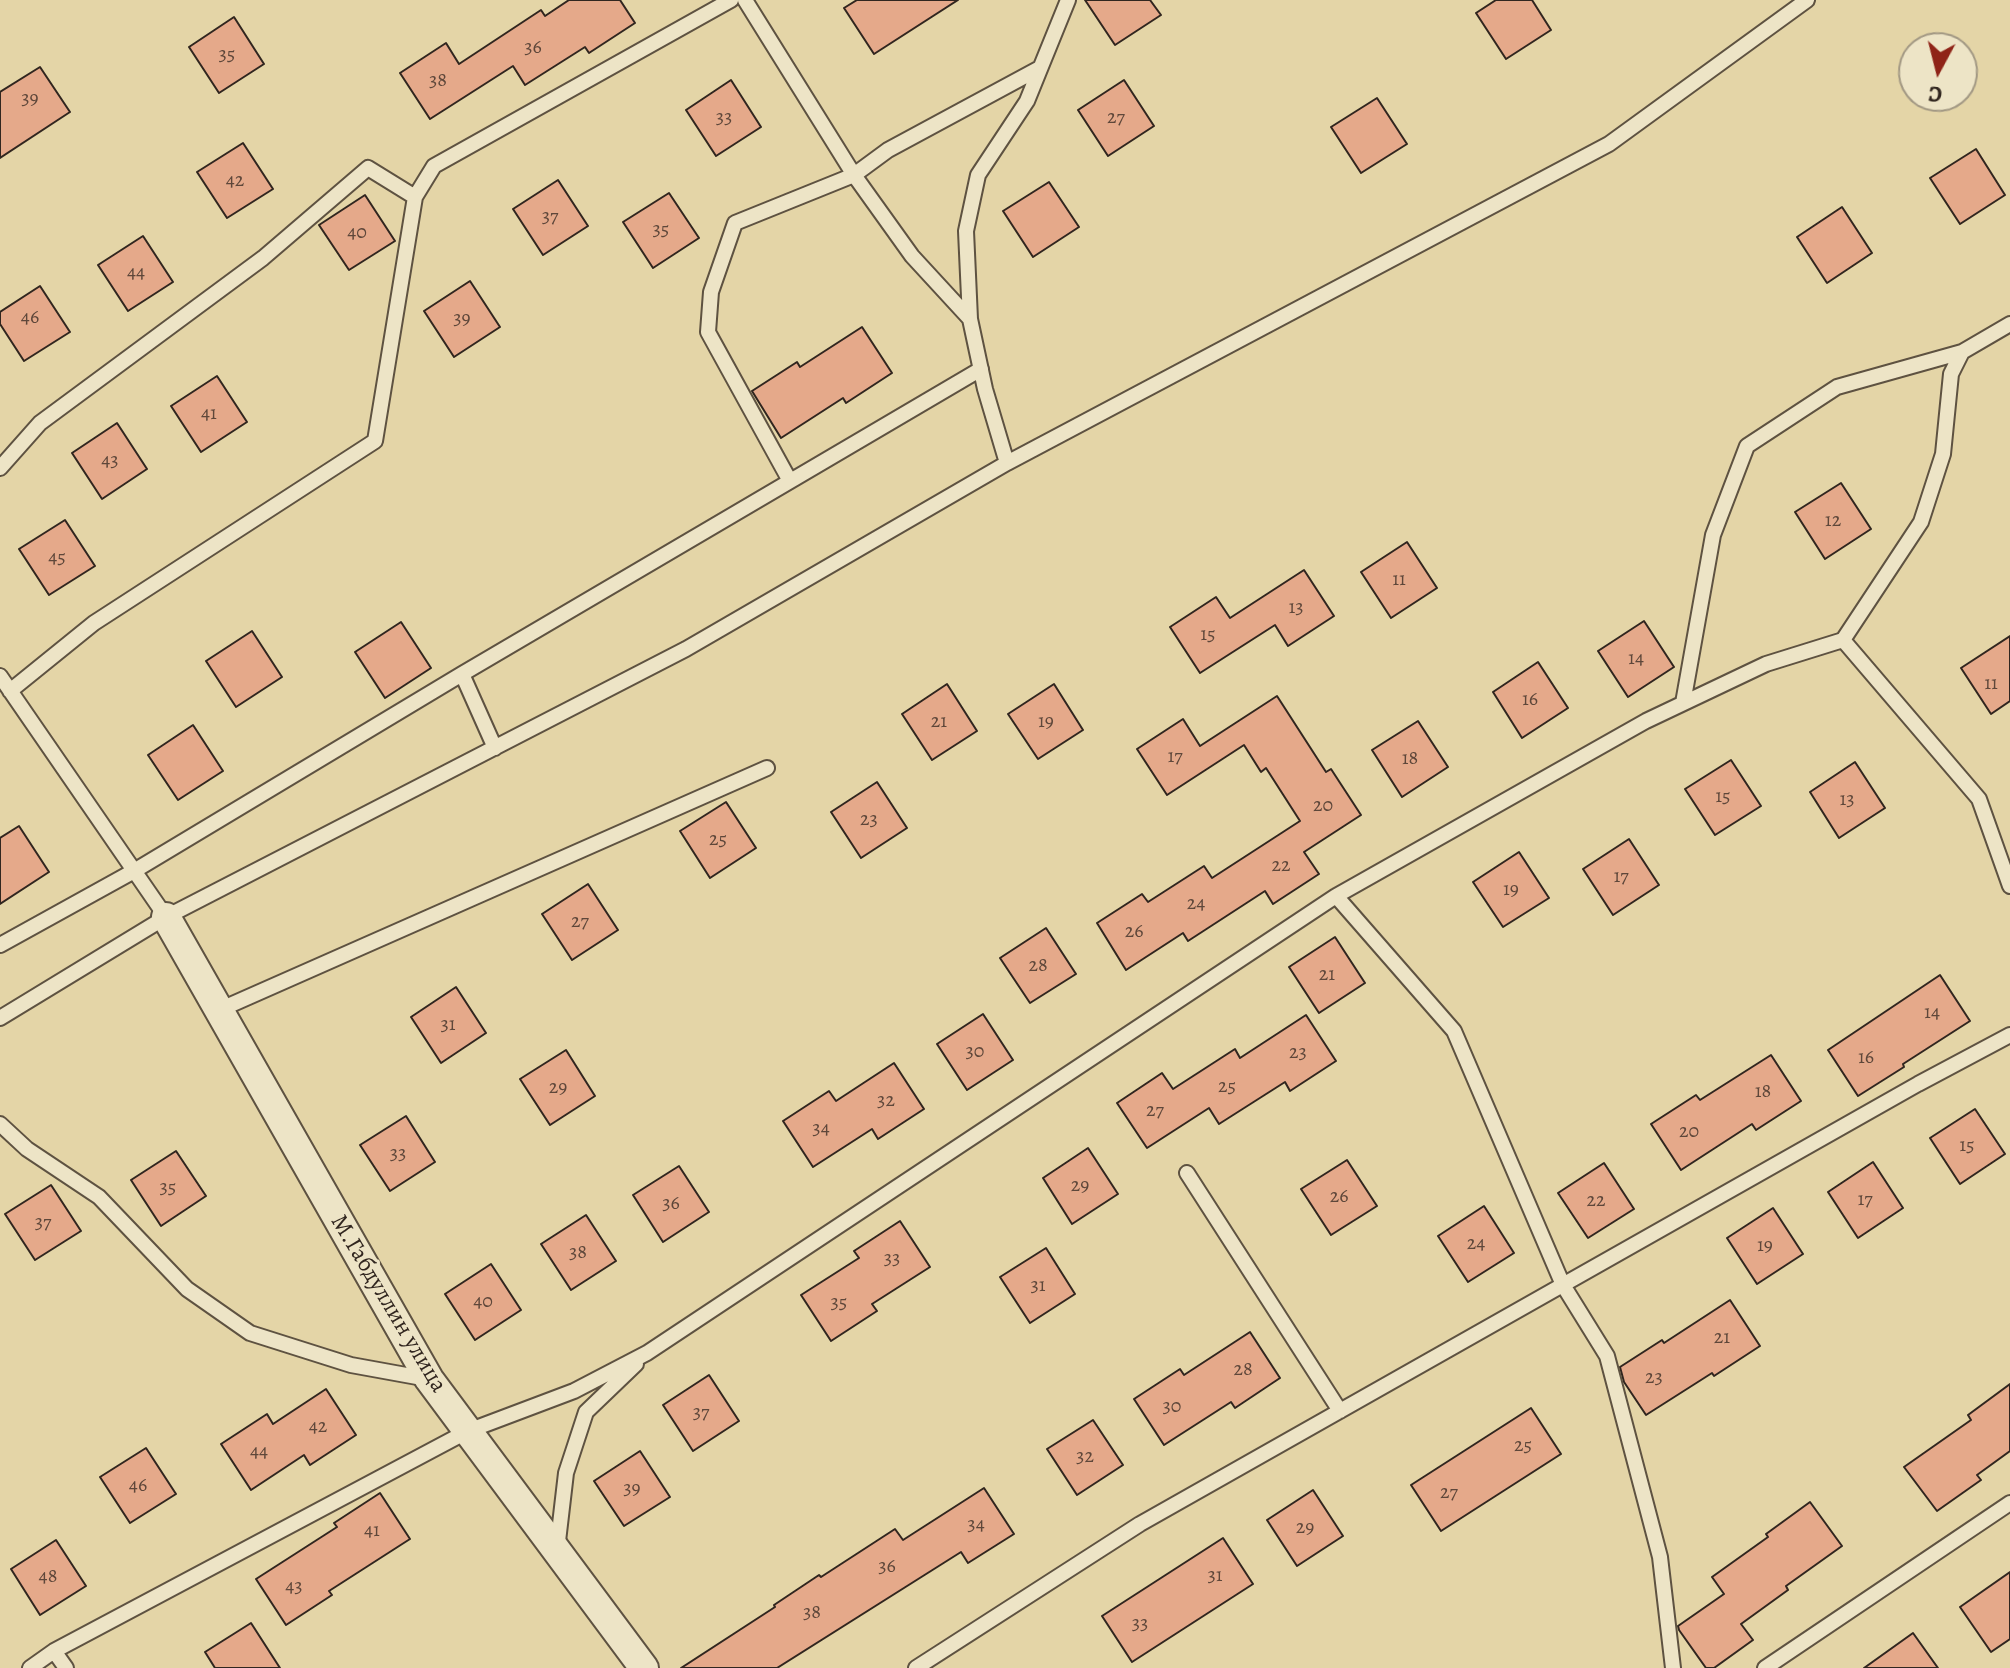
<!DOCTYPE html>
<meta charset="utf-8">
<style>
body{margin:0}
#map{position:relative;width:2010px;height:1668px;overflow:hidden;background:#e4d5a7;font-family:Alegreya,serif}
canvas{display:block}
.north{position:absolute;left:1898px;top:32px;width:80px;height:80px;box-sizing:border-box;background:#ede4c6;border:2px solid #a29883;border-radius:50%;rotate:187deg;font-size:22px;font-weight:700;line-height:32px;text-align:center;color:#31261f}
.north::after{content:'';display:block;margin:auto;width:28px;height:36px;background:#8f2418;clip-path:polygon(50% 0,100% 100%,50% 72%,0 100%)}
</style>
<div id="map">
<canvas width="2010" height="1668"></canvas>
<div class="north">С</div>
</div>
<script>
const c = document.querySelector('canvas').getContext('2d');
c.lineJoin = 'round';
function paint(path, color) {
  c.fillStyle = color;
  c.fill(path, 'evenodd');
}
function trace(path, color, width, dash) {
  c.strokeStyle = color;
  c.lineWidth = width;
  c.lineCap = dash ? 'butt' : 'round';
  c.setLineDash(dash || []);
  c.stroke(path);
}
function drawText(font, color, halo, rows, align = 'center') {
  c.font = font + ' Alegreya,serif';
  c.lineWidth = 6;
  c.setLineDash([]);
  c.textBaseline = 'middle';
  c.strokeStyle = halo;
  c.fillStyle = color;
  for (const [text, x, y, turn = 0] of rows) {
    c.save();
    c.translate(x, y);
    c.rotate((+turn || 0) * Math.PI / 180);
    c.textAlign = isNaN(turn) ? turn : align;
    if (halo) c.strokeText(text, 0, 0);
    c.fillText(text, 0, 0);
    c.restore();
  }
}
const building = new Path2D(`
 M 569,0 L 620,0 L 635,23 L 589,53 L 585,47 L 525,85 L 513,66 L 430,119 L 400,73 L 446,43 L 459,64 L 541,10 L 545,16 Z
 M 857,0 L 958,0 L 874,54 L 844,8 Z
 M 1085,0 L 1150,0 L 1161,15 L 1115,45 Z
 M 1496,0 L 1532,0 L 1551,30 L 1506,59 L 1476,13 Z
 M 234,17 L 264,64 L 219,93 L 189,47 Z
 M 40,67 L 70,112 L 0,158 L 0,92 Z
 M 731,80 L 761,127 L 716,156 L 686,110 Z
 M 1124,80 L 1154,126 L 1108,156 L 1078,110 Z
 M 1377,98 L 1407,144 L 1361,173 L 1331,127 Z
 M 243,143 L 273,189 L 227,218 L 197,172 Z
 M 1976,149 L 2005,195 L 1960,224 L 1930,178 Z
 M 558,180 L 588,226 L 543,255 L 513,209 Z
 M 1049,182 L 1079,227 L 1033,257 L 1003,211 Z
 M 669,193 L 699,238 L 653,268 L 623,222 Z
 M 365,195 L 395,241 L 349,270 L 319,225 Z
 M 1842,207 L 1872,253 L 1827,283 L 1797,237 Z
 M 143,236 L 173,282 L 128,311 L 98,265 Z
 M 470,281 L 500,327 L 454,357 L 424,311 Z
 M 40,286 L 70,332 L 24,361 L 0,324 L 0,312 Z
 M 862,327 L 892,373 L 846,403 L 843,398 L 781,438 L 752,391 L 797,362 L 800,367 Z
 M 217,376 L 247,422 L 201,452 L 171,406 Z
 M 117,423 L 147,469 L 102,499 L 72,453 Z
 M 1841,483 L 1871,529 L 1825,559 L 1795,512 Z
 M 65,520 L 95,566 L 49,595 L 19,549 Z
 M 1407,542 L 1437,588 L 1391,618 L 1361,572 Z
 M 1304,570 L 1334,616 L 1288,646 L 1275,625 L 1200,673 L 1170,627 L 1216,597 L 1230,618 Z
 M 1644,621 L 1674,667 L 1628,697 L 1598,651 Z
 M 401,622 L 431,668 L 385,698 L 355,652 Z
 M 252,631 L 282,677 L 236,707 L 206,661 Z
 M 2010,636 L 2010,701 L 1991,714 L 1961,668 Z
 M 1538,662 L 1568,708 L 1522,738 L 1493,692 Z
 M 947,684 L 977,731 L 932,760 L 902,714 Z
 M 1054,684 L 1083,730 L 1038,759 L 1008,714 Z
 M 1277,696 L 1326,772 L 1331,769 L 1361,815 L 1304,852 L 1319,874 L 1273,904 L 1265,891 L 1188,941 L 1183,933 L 1126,970 L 1097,923 L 1142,894 L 1148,902 L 1204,866 L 1212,878 L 1300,821 L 1266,768 L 1261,772 L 1244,745 L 1167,795 L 1137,749 L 1183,719 L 1200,746 Z
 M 1418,721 L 1448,767 L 1402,797 L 1372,750 Z
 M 193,725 L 223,771 L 178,800 L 148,755 Z
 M 1731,760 L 1761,806 L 1715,835 L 1685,789 Z
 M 1855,762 L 1885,808 L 1839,838 L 1810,792 Z
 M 877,782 L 907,828 L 861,858 L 831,812 Z
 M 726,802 L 756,848 L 710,878 L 680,831 Z
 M 19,826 L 49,872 L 0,904 L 0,838 Z
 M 1629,839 L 1659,885 L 1613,915 L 1583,869 Z
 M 1519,852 L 1549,898 L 1503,927 L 1473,882 Z
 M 588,884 L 618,930 L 572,960 L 542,914 Z
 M 1046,928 L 1076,974 L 1030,1003 L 1000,958 Z
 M 1335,937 L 1365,983 L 1319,1013 L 1289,967 Z
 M 1940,975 L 1970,1021 L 1903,1064 L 1904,1067 L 1858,1096 L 1828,1050 Z
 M 456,987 L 486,1033 L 441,1063 L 411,1017 Z
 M 983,1014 L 1013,1060 L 967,1090 L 937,1044 Z
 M 1306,1015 L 1336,1061 L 1290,1091 L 1285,1082 L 1219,1124 L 1209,1108 L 1147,1148 L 1117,1103 L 1162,1073 L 1173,1089 L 1235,1049 L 1240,1058 Z
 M 566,1050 L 595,1096 L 550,1125 L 520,1079 Z
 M 1771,1055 L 1801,1101 L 1756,1130 L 1752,1124 L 1681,1170 L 1651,1124 L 1696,1095 L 1700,1100 Z
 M 894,1063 L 924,1109 L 878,1139 L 872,1129 L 813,1167 L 783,1121 L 829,1091 L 836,1101 Z
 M 1975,1109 L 2005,1154 L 1960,1184 L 1930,1138 Z
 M 406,1116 L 435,1162 L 390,1191 L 360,1145 Z
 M 1088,1148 L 1118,1194 L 1072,1224 L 1043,1178 Z
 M 176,1151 L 206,1196 L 161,1226 L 131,1180 Z
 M 1347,1160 L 1377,1206 L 1331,1235 L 1301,1189 Z
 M 1873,1162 L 1903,1208 L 1858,1238 L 1828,1192 Z
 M 1604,1163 L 1634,1209 L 1588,1238 L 1558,1193 Z
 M 679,1166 L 709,1212 L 663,1242 L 633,1195 Z
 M 51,1185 L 81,1231 L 35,1260 L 5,1214 Z
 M 1484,1206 L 1514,1253 L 1468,1282 L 1438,1236 Z
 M 1773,1208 L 1803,1254 L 1757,1284 L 1727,1238 Z
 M 586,1215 L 616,1261 L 571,1290 L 541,1244 Z
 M 900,1221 L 930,1267 L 872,1304 L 877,1311 L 831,1341 L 801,1295 L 859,1258 L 854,1251 Z
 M 1046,1248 L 1075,1294 L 1030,1323 L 1000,1277 Z
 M 491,1264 L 521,1310 L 475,1340 L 445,1294 Z
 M 1730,1300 L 1760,1346 L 1714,1376 L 1712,1373 L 1646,1415 L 1624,1382 L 1620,1367 L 1662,1340 L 1664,1343 Z
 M 1250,1332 L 1280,1378 L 1235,1408 L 1231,1402 L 1164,1445 L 1134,1399 L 1180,1369 L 1184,1375 Z
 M 709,1375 L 739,1421 L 693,1451 L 663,1405 Z
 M 2010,1384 L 2010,1451 L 1977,1475 L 1981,1480 L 1937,1511 L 1904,1467 L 1971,1420 L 1968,1415 Z
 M 326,1389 L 356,1435 L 310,1465 L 304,1455 L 251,1490 L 221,1444 L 267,1414 L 273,1424 Z
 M 1531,1408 L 1561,1454 L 1441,1531 L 1411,1485 Z
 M 1093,1420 L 1123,1465 L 1077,1495 L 1047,1449 Z
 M 146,1448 L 176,1494 L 130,1523 L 100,1477 Z
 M 640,1451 L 670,1497 L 624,1526 L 594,1481 Z
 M 984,1488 L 1014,1534 L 968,1563 L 961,1552 L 777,1668 L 681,1668 L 775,1607 L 774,1605 L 819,1575 L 821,1577 L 895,1529 L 903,1540 Z
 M 1313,1490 L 1343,1536 L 1297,1566 L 1267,1520 Z
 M 380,1493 L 410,1539 L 329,1591 L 332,1595 L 286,1625 L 256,1579 L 337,1527 L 334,1523 Z
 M 1810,1502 L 1842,1546 L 1786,1586 L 1788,1590 L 1741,1624 L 1753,1640 L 1714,1668 L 1706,1668 L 1679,1630 L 1678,1626 L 1724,1594 L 1712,1577 L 1768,1537 L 1766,1534 Z
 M 1223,1538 L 1253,1584 L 1132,1662 L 1102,1616 Z
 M 56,1540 L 86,1586 L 40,1615 L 11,1569 Z
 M 2010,1572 L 2010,1639 L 1991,1652 L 1960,1607 Z
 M 251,1623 L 280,1668 L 215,1668 L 205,1652 Z
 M 1913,1633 L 1938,1668 L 1864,1668 Z`);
paint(building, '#e5a98a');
trace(building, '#31261f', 2);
const lane = new Path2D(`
 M 745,0 L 854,175 L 912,256 L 970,319
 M 1007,463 L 985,389 L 970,319 L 966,231 L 978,175 L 1027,101 L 1068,0
 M 0,468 L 40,423 L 263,258 L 368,168 L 415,197
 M 790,481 L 708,332 L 711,292 L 735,223 L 854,175 L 888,150 L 1040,68
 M 1843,640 L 1921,522 L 1943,454 L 1951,374 L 1962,352 L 2010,324
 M 462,674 L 495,748
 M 0,676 L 166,917
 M 10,691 L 94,623 L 375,441 L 415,197 L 434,166 L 731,0
 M 1683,703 L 1713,535 L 1747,446 L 1837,387 L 1962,352
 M 1336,896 L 1454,1031 L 1563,1285 L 1607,1356 L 1660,1557 L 1673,1668
 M 0,945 L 134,871 L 462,674 L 981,369
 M 219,1010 L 767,768
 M 0,1018 L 166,917 L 686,649 L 1007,463 L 1609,144 L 1807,0
 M 0,1124 L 27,1149 L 99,1197 L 187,1289 L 250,1333 L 351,1365 L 428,1379
 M 1187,1173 L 1340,1411
 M 557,1550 L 566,1473 L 586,1412 L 636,1364
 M 54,1651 L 66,1668
 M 30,1668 L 54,1651 L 468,1431 L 574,1391 L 647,1353 L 1336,896 L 1646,721 L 1766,664 L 1843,640 L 1979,799 L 2010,886
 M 916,1668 L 1140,1524 L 1918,1084 L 2010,1035
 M 1765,1668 L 2010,1503`);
const street = new Path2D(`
 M 166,917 L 429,1379 L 644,1668`);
trace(lane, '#5e5241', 18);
trace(street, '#5e5241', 32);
trace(lane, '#ede4c6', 14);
trace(street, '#ede4c6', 28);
drawText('20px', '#5e473a', null, [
 ["36",533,48],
 ["35",227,55],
 ["38",438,81],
 ["39",30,99],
 ["33",724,118],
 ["27",1116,118],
 ["42",235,181],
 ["37",550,217],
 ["35",661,230],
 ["40",357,233],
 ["44",136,273],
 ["46",30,318],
 ["39",462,319],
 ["41",209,414],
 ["43",110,461],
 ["12",1833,521],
 ["45",57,558],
 ["11",1399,580],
 ["13",1296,608],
 ["15",1208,635],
 ["14",1636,659],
 ["11",1991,684],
 ["16",1530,700],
 ["21",939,722],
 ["19",1046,722],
 ["17",1175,757],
 ["18",1410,759],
 ["15",1723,797],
 ["13",1847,800],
 ["20",1323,806],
 ["23",869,820],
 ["25",718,840],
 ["22",1281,866],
 ["17",1621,877],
 ["19",1511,890],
 ["24",1196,904],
 ["27",580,922],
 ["26",1134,932],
 ["28",1038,966],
 ["21",1327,975],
 ["14",1932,1013],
 ["31",448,1025],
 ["30",975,1052],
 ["23",1298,1053],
 ["16",1866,1058],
 ["25",1227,1087],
 ["29",558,1088],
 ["18",1763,1092],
 ["32",886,1101],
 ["27",1155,1111],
 ["34",821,1129],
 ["20",1689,1132],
 ["15",1967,1146],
 ["33",398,1154],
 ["29",1080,1186],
 ["35",168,1188],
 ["26",1339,1197],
 ["17",1865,1200],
 ["22",1596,1201],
 ["36",671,1204],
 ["37",43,1223],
 ["24",1476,1244],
 ["19",1765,1246],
 ["38",578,1253],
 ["33",892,1259],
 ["31",1038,1286],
 ["40",483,1302],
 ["35",839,1303],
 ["21",1722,1338],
 ["28",1243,1370],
 ["23",1654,1378],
 ["30",1172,1407],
 ["37",701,1413],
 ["42",318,1427],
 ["25",1523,1446],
 ["44",259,1452],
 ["32",1085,1457],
 ["46",138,1486],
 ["39",632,1489],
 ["27",1449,1493],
 ["34",976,1525],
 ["29",1305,1528],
 ["41",372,1531],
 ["36",887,1567],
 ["31",1215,1576],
 ["48",48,1577],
 ["43",294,1587],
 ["38",812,1613],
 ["33",1140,1624]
]);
drawText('24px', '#31261f', '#ede4c6', [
 ["М.Габдуллин улица",388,1304,59]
]);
</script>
